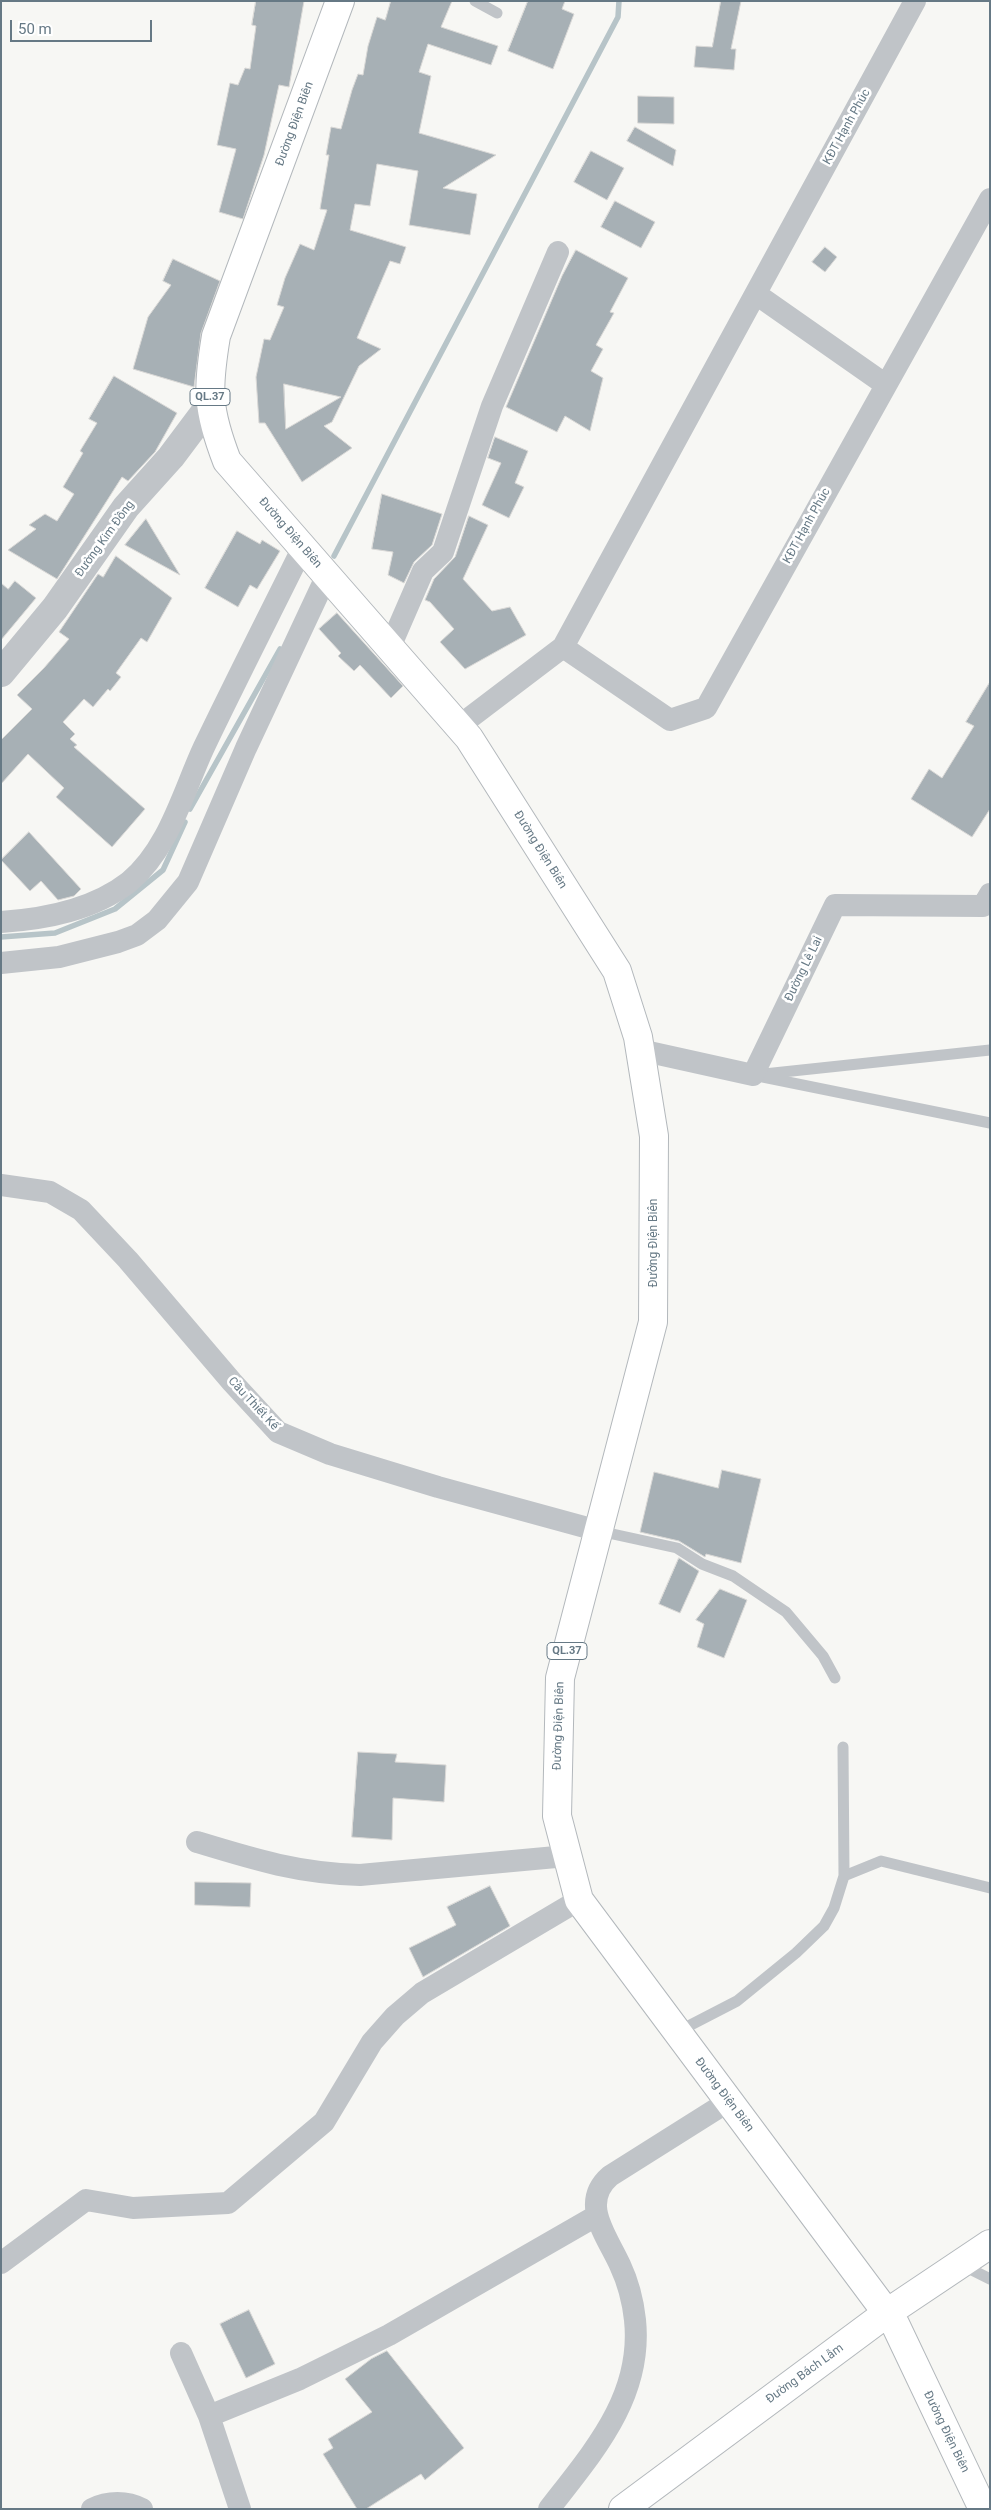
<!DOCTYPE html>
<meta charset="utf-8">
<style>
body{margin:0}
#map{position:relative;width:991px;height:2510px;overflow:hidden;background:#f7f7f4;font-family:Roboto,sans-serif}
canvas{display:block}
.frame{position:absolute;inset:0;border:2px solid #667985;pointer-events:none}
.scale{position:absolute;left:10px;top:20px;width:142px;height:22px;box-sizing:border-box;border:2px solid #667985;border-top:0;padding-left:6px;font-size:15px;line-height:18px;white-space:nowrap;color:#667985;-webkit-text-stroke:4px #fff;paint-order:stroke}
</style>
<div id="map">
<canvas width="991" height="2510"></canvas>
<div class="frame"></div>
<div class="scale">50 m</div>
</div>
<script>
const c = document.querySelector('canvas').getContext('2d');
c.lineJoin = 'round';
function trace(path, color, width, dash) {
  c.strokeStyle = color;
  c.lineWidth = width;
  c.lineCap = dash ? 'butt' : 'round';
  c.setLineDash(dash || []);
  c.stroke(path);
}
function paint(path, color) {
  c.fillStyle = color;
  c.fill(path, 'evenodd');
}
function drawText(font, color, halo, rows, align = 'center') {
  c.font = font + ' Roboto,sans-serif';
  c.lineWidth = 5;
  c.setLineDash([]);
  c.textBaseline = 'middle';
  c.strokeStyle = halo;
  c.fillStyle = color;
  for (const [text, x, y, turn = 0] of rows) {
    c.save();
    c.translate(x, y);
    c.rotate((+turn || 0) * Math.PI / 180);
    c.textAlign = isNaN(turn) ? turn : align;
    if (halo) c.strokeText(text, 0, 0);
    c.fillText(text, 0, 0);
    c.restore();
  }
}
trace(new Path2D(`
 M 334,556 L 618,17 L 619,1
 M 190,809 L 280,649
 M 1,937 L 55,933 L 115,909 L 163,870 L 185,822`), '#b7c4c8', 5.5);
const building = new Path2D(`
 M 256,1 L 304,1 L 289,87 L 279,85 L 264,155 L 243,219 L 219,212 L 236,149 L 217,145 L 230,83 L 238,85 L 245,68 L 250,69 L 256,26 L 252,25 Z
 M 391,1 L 452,1 L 441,27 L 498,46 L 491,65 L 428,44 L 419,72 L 431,76 L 419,133 L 496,155 L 443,188 L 477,194 L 470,235 L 409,225 L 418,171 L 377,164 L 370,206 L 355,204 L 350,230 L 406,247 L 400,264 L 390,261 L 357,338 L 381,349 L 359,366 L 332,422 L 324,426 L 352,448 L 302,482 L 265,423 L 259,423 L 256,377 L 264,339 L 270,340 L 284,307 L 277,305 L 285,278 L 300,244 L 314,250 L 327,210 L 320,209 L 329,155 L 326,155 L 331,127 L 341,129 L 352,90 L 358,74 L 363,75 L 368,46 L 377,17 L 385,20 ZM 284,384 L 341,397 L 286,429 Z
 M 528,1 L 565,1 L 562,9 L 574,14 L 553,69 L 508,51 Z
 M 721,1 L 741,1 L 731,49 L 736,49 L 734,70 L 694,67 L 696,46 L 712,47 Z
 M 638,96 L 674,97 L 674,124 L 638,123 Z
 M 635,127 L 676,150 L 673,166 L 627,141 Z
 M 591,151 L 624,168 L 607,200 L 574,182 Z
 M 615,201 L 655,222 L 641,248 L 601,227 Z
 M 825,247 L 837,257 L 825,272 L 812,262 Z
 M 576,250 L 628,278 L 610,312 L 614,313 L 596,345 L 603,349 L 591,371 L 603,378 L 590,431 L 565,416 L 557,432 L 506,407 L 562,276 Z
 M 173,259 L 220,281 L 201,333 L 194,387 L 133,369 L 148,317 L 171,285 L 163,281 Z
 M 114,376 L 177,413 L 155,452 L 128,481 L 122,477 L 57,579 L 8,550 L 36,529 L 29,525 L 45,514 L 57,521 L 74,494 L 63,487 L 83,453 L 80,451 L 97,423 L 89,419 Z
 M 495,437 L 528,451 L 515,483 L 524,487 L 509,518 L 482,505 L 501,463 L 488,458 Z
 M 382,494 L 442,514 L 432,545 L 414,562 L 404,583 L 388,575 L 393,552 L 372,549 Z
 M 469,516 L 488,525 L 463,579 L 492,611 L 510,607 L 526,635 L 465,669 L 440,642 L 454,629 L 430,602 L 425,600 L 434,579 L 455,557 Z
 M 146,519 L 180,575 L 125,545 Z
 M 237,531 L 260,544 L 262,540 L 280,551 L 257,589 L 250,585 L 238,607 L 205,588 Z
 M 116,556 L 172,598 L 147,642 L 141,638 L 116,673 L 121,677 L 110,691 L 108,689 L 93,707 L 84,699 L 63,722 L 75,734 L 70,739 L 77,745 L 74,747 L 145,809 L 112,847 L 56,797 L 64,788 L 28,754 L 1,784 L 1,740 L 32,709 L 17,695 L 44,668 L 69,639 L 59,632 L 98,574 L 103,577 Z
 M 15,581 L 36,598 L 1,640 L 1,583 L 8,589 Z
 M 337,613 L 403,686 L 391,698 L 360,665 L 354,671 L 338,656 L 341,653 L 319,629 Z
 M 990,682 L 990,809 L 972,837 L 911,799 L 929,769 L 942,778 L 974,726 L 966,722 Z
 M 29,832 L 81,889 L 74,896 L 58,900 L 41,881 L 30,891 L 1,860 Z
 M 722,1470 L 761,1479 L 741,1563 L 706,1554 L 705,1557 L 679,1541 L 640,1532 L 654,1472 L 718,1488 Z
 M 679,1558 L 699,1571 L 680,1613 L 659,1604 Z
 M 720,1589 L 747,1600 L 724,1658 L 697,1647 L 704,1624 L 696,1620 Z
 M 358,1752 L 397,1754 L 395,1762 L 446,1765 L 444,1802 L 393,1798 L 392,1840 L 352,1837 Z
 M 195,1882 L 251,1883 L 250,1907 L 195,1905 Z
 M 490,1886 L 510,1926 L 423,1977 L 409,1948 L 456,1925 L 447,1907 Z
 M 249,2310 L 275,2364 L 246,2378 L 220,2324 Z
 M 387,2351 L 464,2448 L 425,2480 L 421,2474 L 366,2509 L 357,2509 L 323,2454 L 333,2448 L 328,2439 L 372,2412 L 345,2379 L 371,2359 Z`);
paint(building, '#a7b0b5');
trace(building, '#d9d8d6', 1);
const primary = new Path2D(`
 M 340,1 L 216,336 C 207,390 207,409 227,461 L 469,738 L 617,971 L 638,1037 L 654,1136 L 653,1322 L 560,1678 L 557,1816 L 579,1900 L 895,2324 L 983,2509
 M 623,2509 L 887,2313 L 990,2244`);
trace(primary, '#b3b8bc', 30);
trace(new Path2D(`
 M 475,1 L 497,13
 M 764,1074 L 990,1050
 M 753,1075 L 990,1123
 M 599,1531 L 677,1548 L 702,1564 L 733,1576 L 786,1612 L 823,1656 L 835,1678
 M 843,1747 L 844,1876
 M 677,2032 L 737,2001 L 796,1953 L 824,1926 L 834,1908 L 844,1876 L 881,1861 L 990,1888
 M 962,2265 L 990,2279`), '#c0c4c8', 11);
trace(new Path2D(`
 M 756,294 L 886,385
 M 390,647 L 423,571 L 443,552 L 492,406 L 558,252
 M 563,647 L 670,720 L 706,708 L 990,199
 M 459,726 L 563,647 L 915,1
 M 1,922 C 46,919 93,910 129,882 C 169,849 183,792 204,747 C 236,680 270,614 303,547
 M 1,963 L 59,957 L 118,942 L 137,935 L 157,920 L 188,882 L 246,748 L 327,575
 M 640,1050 L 753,1075 L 835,905 L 983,906 L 990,894
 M 1,1185 L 50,1192 L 81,1210 L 128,1260 L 232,1382 L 278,1432 L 330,1454 L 438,1487 L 599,1531
 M 197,1842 C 256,1860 298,1873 360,1875 L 567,1856
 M 1,2263 L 86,2200 L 133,2208 L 228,2203 L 324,2122 L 372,2042 L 395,2016 L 422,1993 L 579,1900
 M 181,2353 L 209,2416 L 240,2509
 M 209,2416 L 300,2379 L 389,2335 L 596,2216
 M 92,2509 C 108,2501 127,2501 142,2509
 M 549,2509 C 593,2452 643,2397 635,2320 C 633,2301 628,2282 620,2265 C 607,2236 579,2203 610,2176 L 729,2101`), '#c0c4c8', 22);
trace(new Path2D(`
 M 1,673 L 55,608 L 126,507 L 171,457 L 210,405`), '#c0c4c8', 28);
trace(primary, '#fff', 28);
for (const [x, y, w] of [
 [210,397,40],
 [567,1651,40]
]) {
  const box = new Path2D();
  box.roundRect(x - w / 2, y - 8.5, w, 17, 4);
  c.fillStyle = '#fff';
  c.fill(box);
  trace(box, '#667985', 1);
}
drawText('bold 11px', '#667985', null, [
 ["QL.37",210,397],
 ["QL.37",567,1651]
]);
drawText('12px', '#667985', '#fff', [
 ["Đường Điện Biên",295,124,-70],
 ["KĐT Hạnh Phúc",847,127,-61],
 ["KĐT Hạnh Phúc",807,526,-61],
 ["Đường Điện Biên",290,533,49],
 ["Đường Kim Đồng",105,539,-54],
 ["Đường Điện Biên",540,850,58],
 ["Đường Lê Lai",804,969,-64],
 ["Đường Điện Biên",654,1243,-90],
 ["Cầu Thiết Kế",253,1404,47],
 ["Đường Điện Biên",559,1726,-88],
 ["Đường Điện Biên",724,2095,53],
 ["Đường Bách Lẫm",805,2374,-36],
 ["Đường Điện Biên",946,2432,64]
]);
</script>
